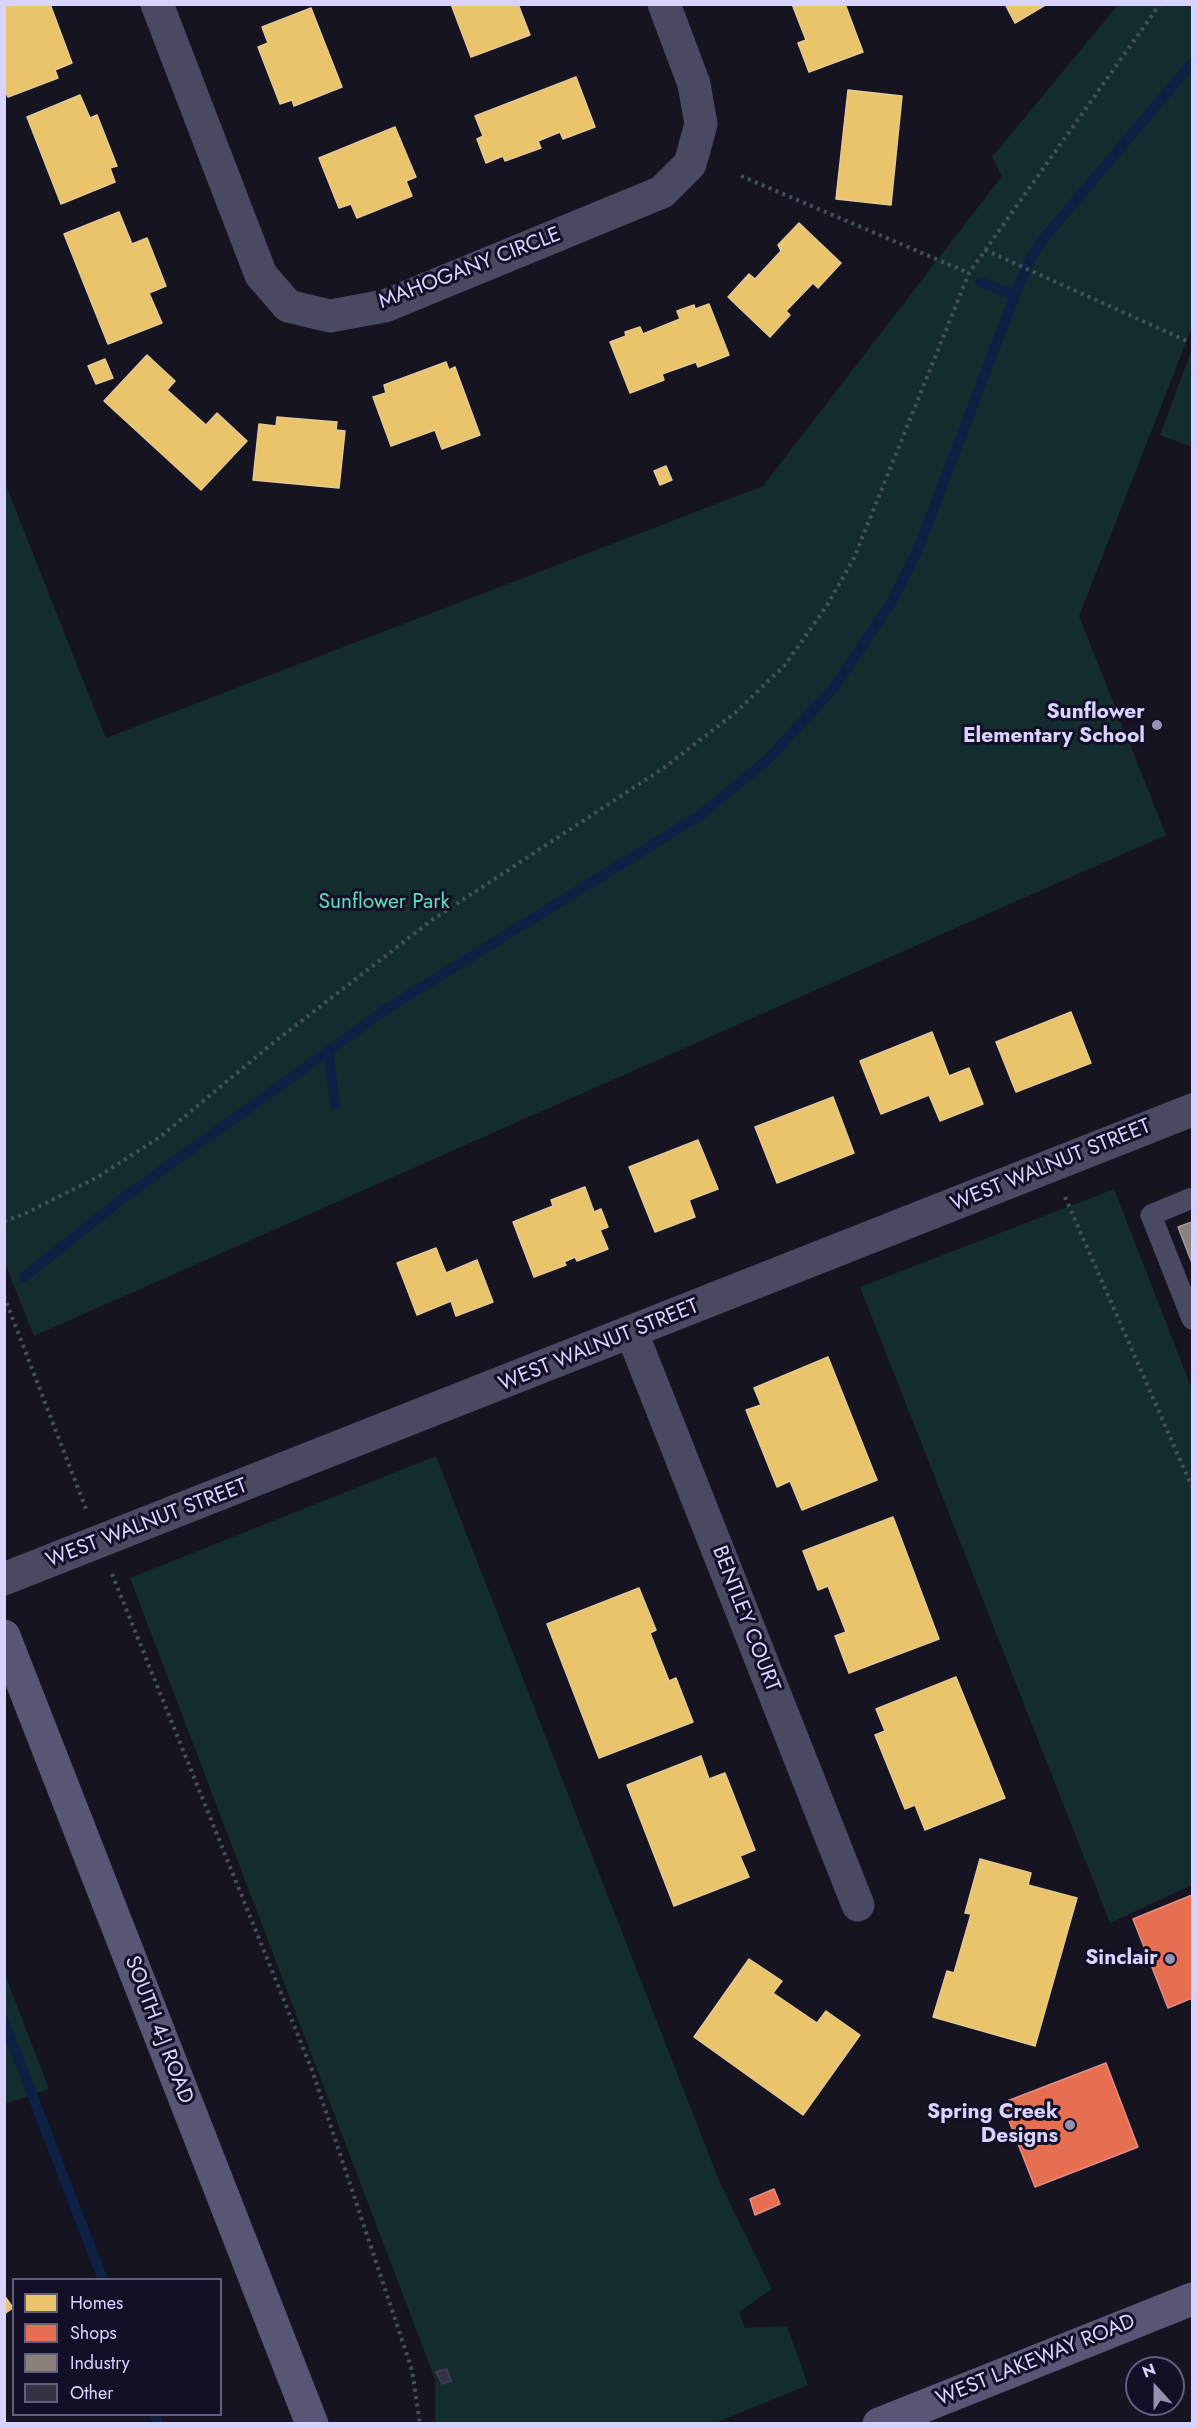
<!DOCTYPE html>
<style>
body{margin:0}
#map{position:relative;width:1197px;height:2428px;overflow:hidden;background:#161421;font-family:Jost,sans-serif}
canvas{display:block}
.frame{position:absolute;inset:0;border:6px solid #d9d4ff;pointer-events:none}
.legend{position:absolute;left:12px;top:2278px;width:210px;height:138px;box-sizing:border-box;background:#130f26;border:2px solid #625e7d;margin:0;padding:8px 10px;list-style:none;font-size:18px;color:#d9d4ff}
.legend li{display:flex;align-items:center;gap:12px;height:30px}
.legend b{width:30px;border:2px solid #625e7d}
.north{position:absolute;left:1125px;top:2356px;width:60px;height:60px;box-sizing:border-box;background:#130f26;border:2px solid #625e7d;border-radius:50%;rotate:339deg;font-size:16px;font-weight:700;line-height:24px;text-align:center;color:#d9d4ff}
.north::after{content:'';display:block;margin:auto;width:21px;height:27px;background:#9591b1;clip-path:polygon(50% 0,100% 100%,50% 72%,0 100%)}
</style>
<div id="map">
<canvas width="1197" height="2428"></canvas>
<div class="frame"></div>
<ul class="legend">
<li><b style="height:16px;background:#e9c46a"></b>Homes</li>
<li><b style="height:16px;background:#e76f51"></b>Shops</li>
<li><b style="height:16px;background:#8a817c"></b>Industry</li>
<li><b style="height:16px;background:#343243"></b>Other</li>
</ul>
<div class="north">N</div>
</div>
<script>
const c = document.querySelector('canvas').getContext('2d');
c.lineJoin = 'round';
function paint(path, color) {
  c.fillStyle = color;
  c.fill(path, 'evenodd');
}
function trace(path, color, width, dash) {
  c.strokeStyle = color;
  c.lineWidth = width;
  c.lineCap = dash ? 'butt' : 'round';
  c.setLineDash(dash || []);
  c.stroke(path);
}
function drawText(font, color, halo, rows, align = 'center') {
  c.font = font + ' Jost,sans-serif';
  c.lineWidth = 6;
  c.setLineDash([]);
  c.textBaseline = 'middle';
  c.strokeStyle = halo;
  c.fillStyle = color;
  for (const [text, x, y, turn = 0] of rows) {
    c.save();
    c.translate(x, y);
    c.rotate((+turn || 0) * Math.PI / 180);
    c.textAlign = isNaN(turn) ? turn : align;
    if (halo) c.strokeText(text, 0, 0);
    c.fillText(text, 0, 0);
    c.restore();
  }
}
paint(new Path2D(`
 M 1118,5 L 1192,5 L 1192,327 L 1079,616 L 1166,835 L 34,1336 L 4,1261 L 5,483 L 106,738 L 763,486 L 1002,176 L 992,157 Z
 M 1192,349 L 1192,447 L 1160,435 Z
 M 1114,1189 L 1192,1389 L 1192,1885 L 1110,1923 L 860,1287 Z
 M 436,1456 L 720,2183 L 772,2289 L 739,2312 L 745,2328 L 787,2326 L 808,2385 L 715,2423 L 435,2423 L 435,2379 L 130,1578 Z
 M 4,1972 L 49,2089 L 5,2104 L 4,2104 Z`), '#132c2d');
const homes = new Path2D(`
 M 50,4 L 72,63 L 55,70 L 58,78 L 8,97 L 4,90 L 4,5 Z
 M 451,4 L 518,4 L 530,35 L 471,57 Z
 M 792,4 L 845,4 L 863,52 L 809,72 L 798,43 L 806,40 Z
 M 1005,4 L 1047,4 L 1015,23 Z
 M 311,8 L 342,87 L 294,106 L 292,100 L 280,104 L 258,47 L 268,43 L 262,27 Z
 M 576,77 L 595,127 L 563,139 L 560,132 L 538,141 L 541,148 L 505,161 L 503,156 L 486,163 L 477,139 L 483,136 L 475,116 Z
 M 848,90 L 902,96 L 891,205 L 836,199 Z
 M 80,95 L 90,118 L 97,115 L 117,166 L 110,168 L 115,182 L 61,204 L 27,117 Z
 M 395,127 L 416,177 L 406,181 L 412,196 L 357,218 L 351,204 L 339,208 L 319,158 Z
 M 119,212 L 132,244 L 147,238 L 166,286 L 149,293 L 162,323 L 108,344 L 64,234 Z
 M 799,223 L 841,263 L 818,288 L 813,283 L 786,311 L 790,315 L 770,337 L 728,297 L 749,274 L 755,279 L 781,251 L 778,245 Z
 M 709,304 L 729,355 L 698,367 L 696,362 L 662,374 L 664,380 L 630,393 L 610,342 L 626,336 L 625,332 L 640,327 L 643,334 L 680,319 L 677,311 L 694,305 L 695,309 Z
 M 147,355 L 175,381 L 167,390 L 206,425 L 217,413 L 247,441 L 201,490 L 104,401 Z
 M 105,359 L 113,378 L 96,384 L 88,366 Z
 M 446,362 L 449,370 L 455,367 L 480,435 L 442,449 L 435,430 L 391,446 L 373,397 L 386,393 L 384,385 Z
 M 277,417 L 337,422 L 336,430 L 345,431 L 339,488 L 253,480 L 259,424 L 276,426 Z
 M 666,466 L 672,480 L 660,485 L 654,471 Z
 M 1071,1012 L 1091,1063 L 1016,1092 L 996,1042 Z
 M 932,1032 L 949,1076 L 969,1068 L 983,1104 L 940,1121 L 929,1095 L 881,1114 L 860,1061 Z
 M 833,1097 L 854,1153 L 777,1183 L 755,1127 Z
 M 698,1140 L 718,1189 L 689,1200 L 695,1217 L 655,1232 L 629,1167 Z
 M 585,1187 L 594,1212 L 601,1209 L 608,1227 L 600,1230 L 608,1249 L 577,1261 L 575,1257 L 564,1262 L 566,1265 L 534,1277 L 513,1222 L 553,1206 L 551,1200 Z
 M 436,1248 L 446,1273 L 477,1260 L 493,1302 L 456,1316 L 451,1301 L 417,1315 L 397,1263 Z
 M 828,1357 L 877,1480 L 802,1510 L 790,1481 L 777,1487 L 746,1410 L 761,1405 L 754,1388 Z
 M 893,1517 L 939,1639 L 849,1673 L 835,1636 L 846,1632 L 828,1586 L 818,1590 L 803,1551 Z
 M 639,1588 L 656,1630 L 650,1633 L 669,1681 L 676,1678 L 693,1722 L 599,1758 L 547,1624 Z
 M 956,1677 L 1005,1798 L 925,1830 L 915,1805 L 905,1809 L 875,1735 L 885,1731 L 876,1709 Z
 M 701,1756 L 709,1779 L 725,1773 L 755,1850 L 740,1856 L 749,1877 L 674,1906 L 627,1785 Z
 M 980,1859 L 1031,1873 L 1028,1885 L 1077,1898 L 1035,2046 L 933,2017 L 947,1971 L 954,1973 L 971,1914 L 965,1913 Z
 M 749,1959 L 782,1981 L 773,1993 L 817,2023 L 826,2011 L 860,2035 L 803,2115 L 694,2037 Z
 M 4,2295 L 13,2308 L 4,2314 Z`);
paint(homes, '#e9c46a');
trace(homes, '#e4c997', 1.5);
const shops = new Path2D(`
 M 1192,1895 L 1192,1998 L 1168,2008 L 1133,1919 Z
 M 1106,2063 L 1138,2147 L 1035,2187 L 1002,2103 Z
 M 774,2189 L 780,2204 L 755,2215 L 750,2199 Z`);
paint(shops, '#e76f51');
trace(shops, '#e38d85', 1.5);
const industry = new Path2D(`
 M 1192,1222 L 1192,1263 L 1178,1227 Z`);
paint(industry, '#8a817c');
trace(industry, '#a29aa3', 1.5);
trace(new Path2D(`
 M 980,282 L 1015,295
 M 328,1050 L 335,1104
 M 24,1277 L 122,1199 L 388,1008 L 699,816 L 767,760 L 833,689 L 892,601 L 917,552 L 1015,295 L 1031,258 L 1045,237 L 1192,63
 M 4,2021 L 103,2280
 M 155,2414 L 158,2424`), '#0d2144', 10);
const building = new Path2D(`
 M 447,2369 L 451,2381 L 442,2384 L 436,2372 Z`);
paint(building, '#343243');
trace(building, '#433f54', 1.5);
trace(new Path2D(`
 M 741,176 L 969,273
 M 985,250 L 1187,341
 M 1065,1197 L 1192,1487
 M 4,1221 L 24,1214 L 96,1178 L 160,1137 L 273,1043 L 432,920 L 665,767 L 735,713 L 785,665 L 826,607 L 854,558 L 969,273 L 1160,4
 M 4,1296 L 86,1509
 M 112,1574 L 312,2070 L 412,2370 L 420,2424`), '#44505f', 4, [3, 4.5]);
trace(new Path2D(`
 M 1192,1198 L 1151,1215 L 1192,1319`), '#4a4962', 21);
trace(new Path2D(`
 M 157,4 L 261,275 L 288,306 L 330,316 L 385,306 L 662,192 L 690,164 L 701,124 L 694,84 L 664,4
 M 632,1333 L 858,1905
 M 4,1579 L 1192,1110`), '#4a4962', 33);
trace(new Path2D(`
 M 4,1636 L 312,2424
 M 879,2424 L 1192,2299`), '#575674', 33);
for (const [x, y, r, color] of [
 [1157,725,6,"#9591b1"],
 [1170,1959,6,"#9591b1"],
 [1070,2125,6,"#9591b1"]
]) {
  const dot = new Path2D();
  dot.arc(x, y, r, 0, 2 * Math.PI);
  c.fillStyle = color;
  c.fill(dot);
  trace(dot, '#130f26', 2);
}
drawText('21px', '#d9d4ff', '#130f26', [
 ["MAHOGANY CIRCLE",470,269,-21],
 ["WEST WALNUT STREET",1051,1166,-22],
 ["WEST WALNUT STREET",599,1346,-22],
 ["WEST WALNUT STREET",147,1524,-21],
 ["BENTLEY COURT",745,1619,69],
 ["SOUTH 4-J ROAD",158,2030,69],
 ["WEST LAKEWAY ROAD",1036,2361,-22]
]);
drawText('bold 21px', '#d9d4ff', '#130f26', [
 ["Sunflower",1145,713],
 ["Elementary School",1145,737],
 ["Sinclair",1158,1959],
 ["Spring Creek",1058,2113],
 ["Designs",1058,2137]
], 'right');
drawText('21px', '#5fe0c0', '#130f26', [
 ["Sunflower Park",384,903]
]);
</script>
